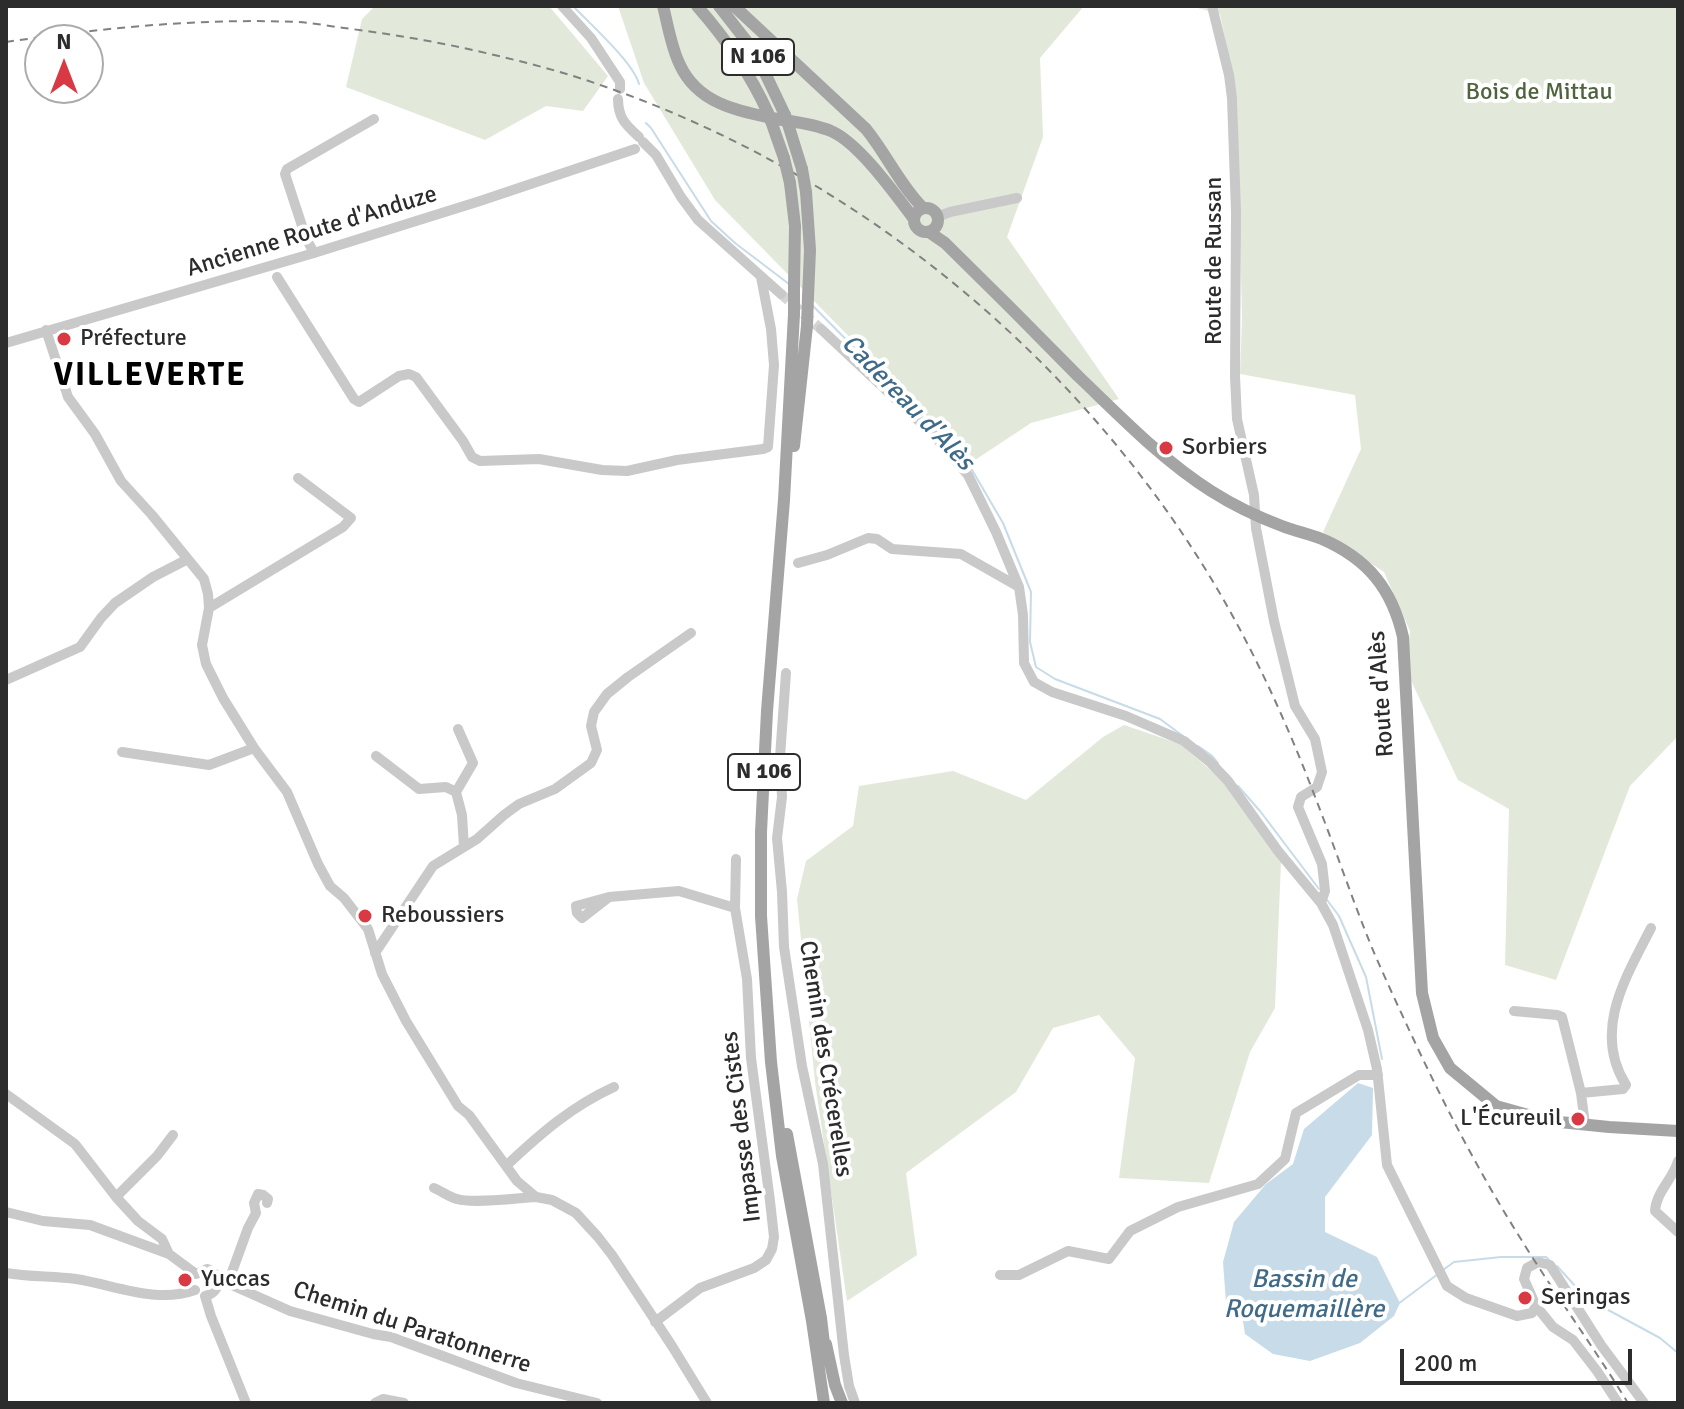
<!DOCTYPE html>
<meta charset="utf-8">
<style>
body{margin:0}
#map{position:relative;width:1684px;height:1409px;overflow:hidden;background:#fff;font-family:Signika,sans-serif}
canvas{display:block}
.frame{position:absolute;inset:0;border:8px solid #2c2c2c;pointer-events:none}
.north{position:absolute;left:24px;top:24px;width:80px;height:80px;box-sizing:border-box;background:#fff;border:2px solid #ababab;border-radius:50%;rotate:0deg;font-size:22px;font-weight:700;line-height:32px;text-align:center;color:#2c2c2c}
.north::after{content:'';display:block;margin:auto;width:28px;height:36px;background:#d83943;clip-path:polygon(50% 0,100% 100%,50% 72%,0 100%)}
.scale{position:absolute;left:1400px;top:1349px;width:232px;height:36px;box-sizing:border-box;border:4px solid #2c2c2c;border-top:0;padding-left:10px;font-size:24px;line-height:28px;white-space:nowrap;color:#2c2c2c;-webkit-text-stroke:6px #fff;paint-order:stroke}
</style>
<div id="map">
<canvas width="1684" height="1409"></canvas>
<div class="frame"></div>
<div class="north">N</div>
<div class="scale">200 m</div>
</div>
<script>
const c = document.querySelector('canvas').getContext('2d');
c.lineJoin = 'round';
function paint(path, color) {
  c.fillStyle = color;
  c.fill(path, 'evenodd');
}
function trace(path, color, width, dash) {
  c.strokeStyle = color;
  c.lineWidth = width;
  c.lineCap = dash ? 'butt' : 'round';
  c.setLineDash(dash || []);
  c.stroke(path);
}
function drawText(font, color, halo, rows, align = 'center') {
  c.font = font + ' Signika,sans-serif';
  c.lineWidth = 8;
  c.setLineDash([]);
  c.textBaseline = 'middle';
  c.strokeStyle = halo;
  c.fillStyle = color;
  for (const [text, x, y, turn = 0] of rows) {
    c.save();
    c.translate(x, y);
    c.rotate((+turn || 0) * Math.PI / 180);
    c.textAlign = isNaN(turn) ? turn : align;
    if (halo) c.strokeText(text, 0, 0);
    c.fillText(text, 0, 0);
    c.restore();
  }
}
paint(new Path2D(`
 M 375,6 L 549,6 L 608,76 L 583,111 L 546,106 L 485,140 L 346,87 L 362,19 Z
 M 618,6 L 1084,6 L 1040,58 L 1043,137 L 1007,237 L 1119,399 L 1031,423 L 972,462 L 715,200 L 644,83 Z
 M 1190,6 L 1678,6 L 1678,736 L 1630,786 L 1556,980 L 1505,965 L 1509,809 L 1458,780 L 1406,670 L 1410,631 L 1384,572 L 1323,532 L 1361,449 L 1355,395 L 1240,374 L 1242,319 L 1237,97 L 1220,14 Z
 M 1124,725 L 1180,744 L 1227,784 L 1281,862 L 1275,1008 L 1250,1052 L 1209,1183 L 1119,1178 L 1135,1058 L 1099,1015 L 1053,1028 L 1016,1092 L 906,1173 L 917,1255 L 847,1301 L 815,1082 L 797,899 L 806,861 L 853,826 L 859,786 L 953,771 L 1026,800 L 1103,737 Z`), '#e2e9da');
paint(new Path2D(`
 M 1358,1083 L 1373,1088 L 1372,1135 L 1325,1197 L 1325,1232 L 1377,1257 L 1400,1303 L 1394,1316 L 1360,1343 L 1310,1361 L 1273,1354 L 1245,1334 L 1241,1309 L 1226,1302 L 1223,1262 L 1234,1222 L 1266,1184 L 1293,1164 L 1304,1129 Z`), '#c7dbe8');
trace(new Path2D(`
 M 573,6 C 590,24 633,62 639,84
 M 646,123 L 651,128 L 711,221 L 735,243 L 789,284
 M 812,305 L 968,463 L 1003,523 L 1031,592 L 1030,642 L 1036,667 L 1055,679 L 1160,719 L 1183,736
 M 1198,746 L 1211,755 L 1218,763
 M 1238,786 L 1260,811 L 1319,889
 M 1327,900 L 1339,916 L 1366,977 L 1382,1059
 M 1557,1266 L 1586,1298 L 1660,1338 L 1678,1353
 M 1443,1270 L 1454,1262 L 1501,1257 L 1546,1257 L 1549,1260
 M 1398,1304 L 1438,1274`), '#c7dbe8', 2);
trace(new Path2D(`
 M 781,294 L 821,329`), '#d5d5d5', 10, [10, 5]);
trace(new Path2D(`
 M 562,6 L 591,38 L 620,82 L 620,89
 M 1212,6 L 1229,75 L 1232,98 L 1236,212 L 1235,376 L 1237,419 L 1254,495 L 1256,528 L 1274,621 L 1295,706 L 1315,739 L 1322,772 L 1317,787 L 1301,797 L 1298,807 L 1322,864 L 1325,891 L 1321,903
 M 618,99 C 618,118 626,125 639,137
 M 643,142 L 656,155 L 681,197 L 698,220 L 781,294
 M 937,217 L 950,212 L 1017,198
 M 314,253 L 306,238 L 285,174 L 287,169 L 374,119
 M 277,277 L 354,399 L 359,402 L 399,376 L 409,374 L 416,377 L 463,441 L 472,457 L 480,461 L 539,459 L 602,470 L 627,471 L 677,460 L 763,449 L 768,447 L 774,365 L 771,329 L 761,277
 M 821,329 L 932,433 L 968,475 L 996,532 L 1019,587 L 1023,615 L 1024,663 L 1034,682 L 1052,692 L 1126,716 L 1184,741 L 1210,762 L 1228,781 L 1278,851 L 1321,903 L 1333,925 L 1368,1030 L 1377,1069 L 1387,1165 L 1447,1286 L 1466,1298 L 1517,1316 L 1532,1313 L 1536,1306
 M 46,330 L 68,397 L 95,434 L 121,481 L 152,515 L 204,579 L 208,594 L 209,608 L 202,645 L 206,664 L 223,698 L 254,748 L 287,792 L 318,864 L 330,886 L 344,898 L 368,929 L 382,974 L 406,1021 L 458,1106 L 469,1115 L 517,1181 L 536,1197 L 552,1200 L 576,1213 L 598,1237 L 612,1255 L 672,1346 L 707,1403
 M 6,343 L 314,253 L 480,201 L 635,149
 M 798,563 L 827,555 L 868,538 L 877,539 L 892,549 L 961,554 L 1019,587
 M 209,608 L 343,527 L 351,518 L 298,478
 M 786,673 L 780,757 L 782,797 L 777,838 L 782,892 L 784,947 L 802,1066 L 823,1164 L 844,1355 L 849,1386 L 855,1403
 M 6,680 L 80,647 L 101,618 L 115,603 L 153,577 L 188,559
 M 122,752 L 209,765 L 254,748
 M 376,756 L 419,789 L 446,787 L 456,792 L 462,815 L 464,847
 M 456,792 L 473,763 L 458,729
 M 609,897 L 582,918 L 577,913 L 576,906 L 609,897 L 679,891 L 735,908 L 747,979 L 751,1058 L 770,1201 L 774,1237 L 772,1249 L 766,1260 L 754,1268 L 700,1288 L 655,1322
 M 735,908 L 736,859
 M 375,953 L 433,866 L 477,839 L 504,815 L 519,804 L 555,789 L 591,763 L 597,750 L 591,726 L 594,712 L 607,694 L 628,677 L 691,633
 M 1514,1011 L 1557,1015 L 1562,1017 L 1581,1093 L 1585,1125
 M 1581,1093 L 1623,1089 L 1626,1085 C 1592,1031 1626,977 1651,928
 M 6,1094 L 75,1144 L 116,1197 L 138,1221 L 162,1239 L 169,1254 L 196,1274
 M 1678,1161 C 1673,1179 1656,1192 1655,1211 L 1678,1232
 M 507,1165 C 540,1134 572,1106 614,1087
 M 434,1188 C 441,1191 451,1198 457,1199 C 474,1204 516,1198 536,1197
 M 116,1197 L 157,1156 L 173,1135
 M 6,1212 L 43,1221 L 90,1225 L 169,1254
 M 6,1273 C 29,1277 53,1276 76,1279 C 115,1285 156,1304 195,1290
 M 196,1274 L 207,1269 C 223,1275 221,1292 205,1296
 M 1000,1275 L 1019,1275 L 1068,1251 L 1109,1259 L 1130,1231 L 1178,1207 L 1258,1184 L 1285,1159 L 1296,1113 L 1359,1075 L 1378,1075
 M 219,1281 L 225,1282 L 290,1311 L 373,1334 L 391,1337 L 516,1383 L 597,1403
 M 228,1283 L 248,1228 L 256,1213 L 254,1203 L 258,1194 L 263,1195 L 268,1199 L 267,1203
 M 205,1296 L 211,1316 L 246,1403
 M 375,1403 L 383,1399 L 404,1403
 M 1618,1403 L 1597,1371 L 1573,1340 L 1553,1327 L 1536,1306 L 1524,1279 L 1527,1268 L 1538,1262 L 1550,1265 L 1601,1345 L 1644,1403`), '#c9c9c9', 10);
trace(new Path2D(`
 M 663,6 C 668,25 671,47 680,65 C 698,104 738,111 777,119 C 795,122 814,124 831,131 C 859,143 895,194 914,219
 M 697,6 C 726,39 750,73 768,113
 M 719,6 L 755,52 L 785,115
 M 734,6 L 866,129 C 887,155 900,185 923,208
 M 771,121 L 784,158
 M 788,124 L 802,169
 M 790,183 L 795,226 L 794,285
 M 806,192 L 810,250 L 808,297
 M914 220a12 12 0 1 1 24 0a12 12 0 1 1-24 0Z
 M 929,232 L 945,243 C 990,287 1034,331 1078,376 C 1120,416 1162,460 1211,491 C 1233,505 1258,517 1282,526 C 1295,531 1309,534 1322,539 C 1368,559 1392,589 1403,637 L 1422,993 L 1433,1038 L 1450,1068 L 1496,1106 L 1550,1121 L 1609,1127 L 1678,1131
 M 794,314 L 784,500 L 767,711 L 761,832 L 761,916 L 771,1062 L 782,1156 L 812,1321 L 824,1403
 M 794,446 L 807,326
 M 787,1134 L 821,1318 L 825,1352
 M 826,1344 L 835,1385 L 842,1403`), '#a4a4a4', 12);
trace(new Path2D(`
 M 6,42 C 102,28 200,18 298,22 C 313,23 329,26 344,28 C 383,33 421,39 459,47 C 509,58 559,70 606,87 C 855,174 1076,354 1212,580 C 1254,650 1288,725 1317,802 C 1337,853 1354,905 1375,955 C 1389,987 1404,1019 1419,1051 C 1449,1114 1482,1177 1519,1236 C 1554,1293 1593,1346 1628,1403`), '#818181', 2, [8, 6]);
trace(new Path2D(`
 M 768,113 L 771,121
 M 785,115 L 788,124
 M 784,158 L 790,183
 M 802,169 L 806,192
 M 794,314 L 794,285
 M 807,326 L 808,297`), '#a4a4a4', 12);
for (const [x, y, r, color] of [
 [64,339,8,"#d83943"],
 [1166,448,8,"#d83943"],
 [365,916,8,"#d83943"],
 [1578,1119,8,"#d83943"],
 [185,1280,8,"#d83943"],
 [1525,1298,8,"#d83943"]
]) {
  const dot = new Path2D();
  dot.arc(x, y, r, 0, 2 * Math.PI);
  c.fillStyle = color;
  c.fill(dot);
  trace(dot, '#fff', 3);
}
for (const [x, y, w] of [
 [758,57,72],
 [764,772,72]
]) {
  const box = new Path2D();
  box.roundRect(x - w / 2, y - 18, w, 36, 6);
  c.fillStyle = '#fff';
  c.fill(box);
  trace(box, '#2c2c2c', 2);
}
drawText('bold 22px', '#2c2c2c', null, [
 ["N 106",758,57],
 ["N 106",764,772]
]);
drawText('24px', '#4f643d', '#fff', [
 ["Bois de Mittau",1539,93]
]);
drawText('24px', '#2c2c2c', '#fff', [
 ["Ancienne Route d'Anduze",312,232,-17],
 ["Route de Russan",1215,261,-90],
 ["Route d'Alès",1382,694,-94],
 ["Chemin des Crécerelles",825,1059,81],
 ["Impasse des Cistes",742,1127,-97],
 ["Chemin du Paratonnerre",412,1328,18]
]);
drawText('24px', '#2c2c2c', '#fff', [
 ["Préfecture",80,339],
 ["Sorbiers",1182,448],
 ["Reboussiers",381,916],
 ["L'Écureuil",1562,1119,"right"],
 ["Yuccas",201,1280],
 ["Seringas",1541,1298]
], 'left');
drawText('italic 26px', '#406b88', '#fff', [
 ["Cadereau d'Alès",907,403,46],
 ["Bassin de",1304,1280],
 ["Roquemaillère",1304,1310]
]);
c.letterSpacing = '2px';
drawText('bold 32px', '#000', '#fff', [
 ["VILLEVERTE",150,377]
]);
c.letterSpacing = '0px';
</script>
